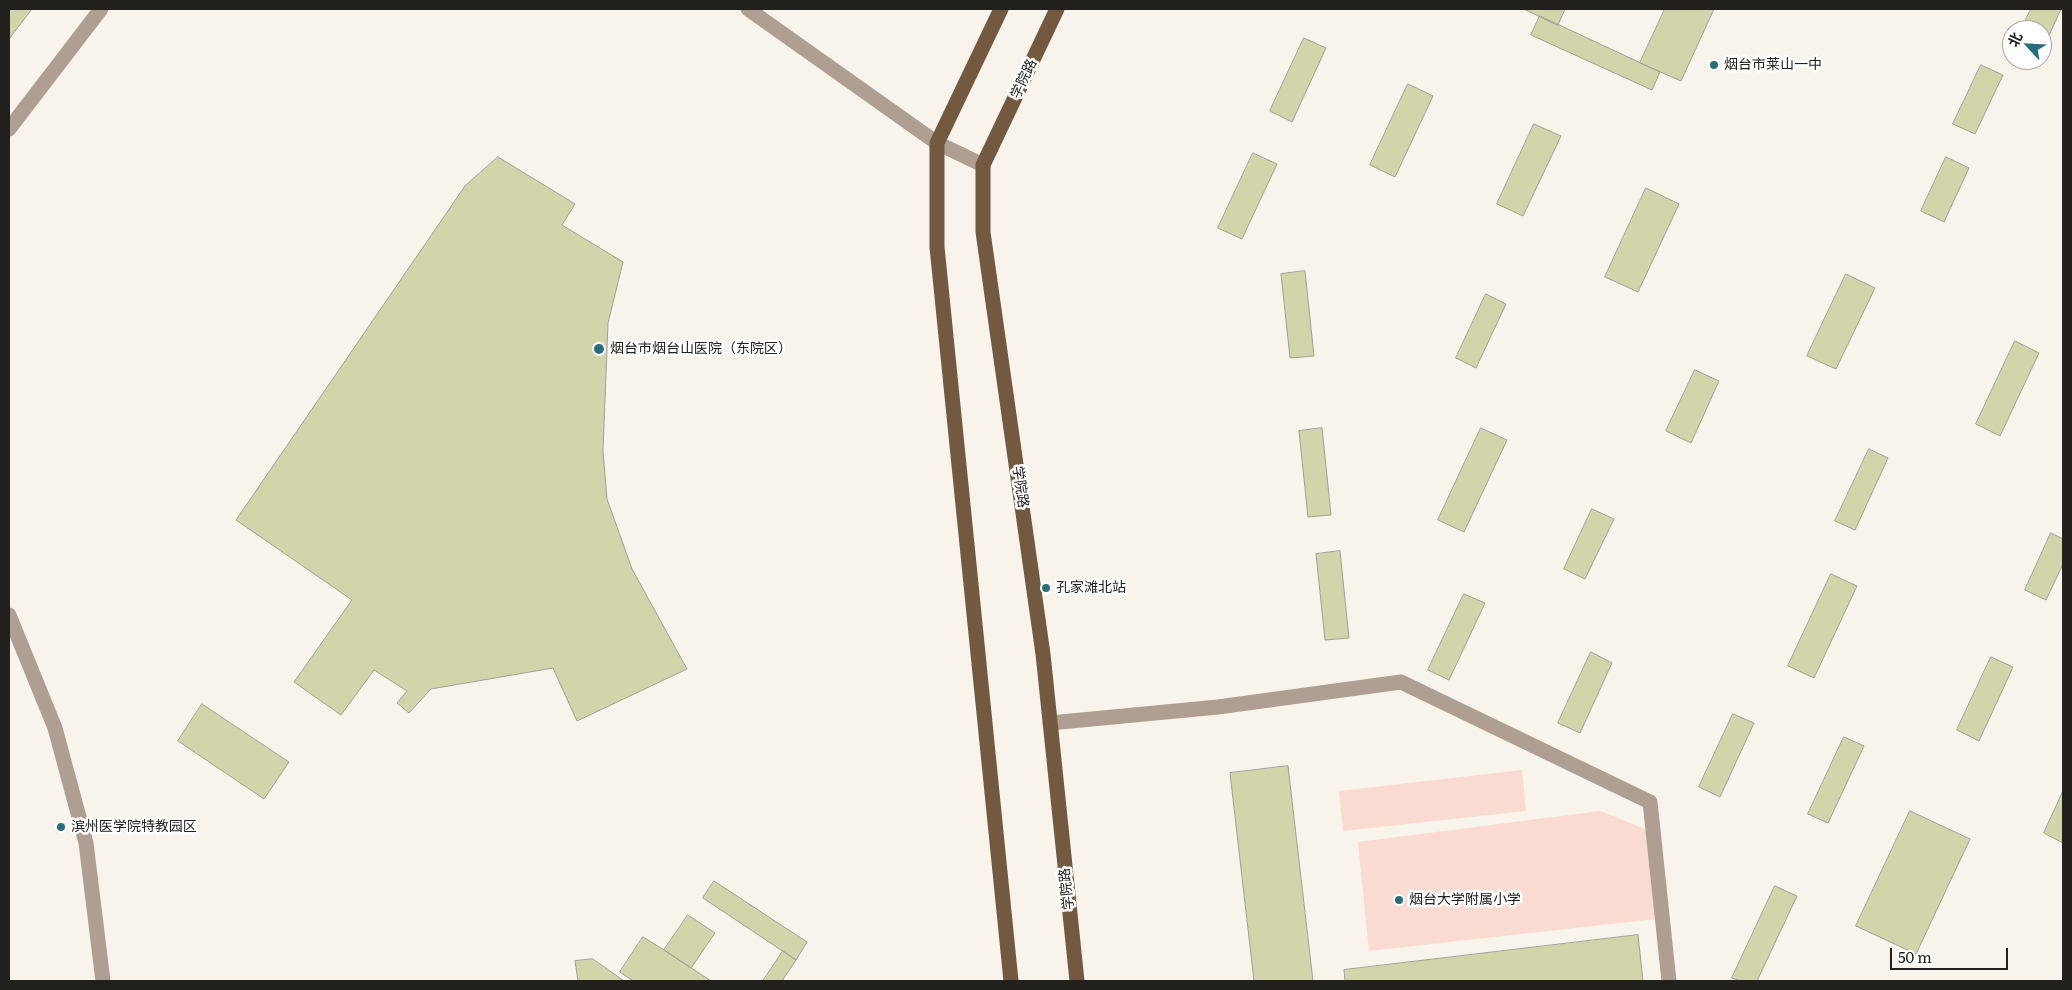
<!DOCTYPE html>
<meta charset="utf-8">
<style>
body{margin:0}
#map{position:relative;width:2072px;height:990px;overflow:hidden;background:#f8f4eb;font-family:Literata,"Noto Sans SC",serif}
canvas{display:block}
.frame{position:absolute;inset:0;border:10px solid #21201d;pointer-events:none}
.north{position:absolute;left:2002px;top:20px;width:50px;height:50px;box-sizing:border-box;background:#fff;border:1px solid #a6a6a5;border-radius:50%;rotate:295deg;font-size:14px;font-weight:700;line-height:20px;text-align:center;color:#21201d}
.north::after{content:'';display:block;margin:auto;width:18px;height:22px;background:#266e7a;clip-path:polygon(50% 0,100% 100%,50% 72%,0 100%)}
.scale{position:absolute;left:1890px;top:948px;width:118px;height:22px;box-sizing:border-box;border:2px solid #21201d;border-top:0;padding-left:6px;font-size:15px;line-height:18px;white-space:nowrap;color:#21201d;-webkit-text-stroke:4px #fff;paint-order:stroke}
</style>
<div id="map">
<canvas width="2072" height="990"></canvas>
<div class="frame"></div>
<div class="north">北</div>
<div class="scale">50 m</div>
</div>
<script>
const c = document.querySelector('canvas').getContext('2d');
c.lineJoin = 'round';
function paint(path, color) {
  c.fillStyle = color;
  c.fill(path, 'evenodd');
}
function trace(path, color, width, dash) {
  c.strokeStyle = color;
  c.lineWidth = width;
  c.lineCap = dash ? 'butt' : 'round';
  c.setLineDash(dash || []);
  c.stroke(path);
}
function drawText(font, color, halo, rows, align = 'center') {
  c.font = font + ' Literata,"Noto Sans SC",serif';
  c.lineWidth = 5;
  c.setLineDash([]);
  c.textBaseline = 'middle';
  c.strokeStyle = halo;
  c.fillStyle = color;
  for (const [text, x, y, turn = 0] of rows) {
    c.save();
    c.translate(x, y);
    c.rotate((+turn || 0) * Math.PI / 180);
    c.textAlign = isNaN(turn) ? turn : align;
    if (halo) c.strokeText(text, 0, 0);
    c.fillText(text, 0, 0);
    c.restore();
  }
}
paint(new Path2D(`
 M 1522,770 L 1526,811 L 1343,831 L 1339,791 Z
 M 1600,811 L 1645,829 L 1665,918 L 1369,951 L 1358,842 Z`), '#f9dbd2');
const building = new Path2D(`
 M 9,9 L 32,9 L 9,39 Z
 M 1524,9 L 1565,9 L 1558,25 Z
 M 1665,9 L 1714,9 L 1681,81 L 1640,63 Z
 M 2031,9 L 2061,9 L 2046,42 L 2042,41 L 2042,30 L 2021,30 Z
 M 1540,16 L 1660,72 L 1652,90 L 1531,35 Z
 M 1304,38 L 1326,48 L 1292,122 L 1270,111 Z
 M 1981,65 L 2003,75 L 1975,134 L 1953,124 Z
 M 1408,84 L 1433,96 L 1395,177 L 1370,165 Z
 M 1534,124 L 1561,136 L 1523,216 L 1497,204 Z
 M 1253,153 L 1277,164 L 1242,239 L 1218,228 Z
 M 498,157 L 575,204 L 562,225 L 623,262 L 608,323 L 603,451 L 607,499 L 632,569 L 687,669 L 577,721 L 553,668 L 431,689 L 409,713 L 397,703 L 407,691 L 374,670 L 341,715 L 294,682 L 352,600 L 236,520 L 465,186 Z
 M 1946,157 L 1969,168 L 1944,222 L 1921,211 Z
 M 1646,188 L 1679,204 L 1638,292 L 1605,277 Z
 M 1305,271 L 1314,356 L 1290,358 L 1281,274 Z
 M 1846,274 L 1875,288 L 1836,369 L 1807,356 Z
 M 1486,294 L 1506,304 L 1476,368 L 1456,358 Z
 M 2015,341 L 2039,353 L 2000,436 L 1976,424 Z
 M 1695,370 L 1719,381 L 1691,443 L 1666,431 Z
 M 1322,428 L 1331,515 L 1308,517 L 1299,431 Z
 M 1481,428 L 1507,440 L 1464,532 L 1438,520 Z
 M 1869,449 L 1888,458 L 1855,530 L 1835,521 Z
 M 1592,509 L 1614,519 L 1585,579 L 1564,569 Z
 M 2051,533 L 2063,539 L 2063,564 L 2046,600 L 2025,590 Z
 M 1340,551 L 1349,638 L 1325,640 L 1316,554 Z
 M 1831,574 L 1857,586 L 1814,678 L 1788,666 Z
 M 1464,594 L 1485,603 L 1449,680 L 1428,670 Z
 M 1591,652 L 1612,663 L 1580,733 L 1558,723 Z
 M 1991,657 L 2013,667 L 1979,741 L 1957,730 Z
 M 202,704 L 289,762 L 264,799 L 178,741 Z
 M 1733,714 L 1754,723 L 1720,797 L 1699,787 Z
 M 1844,737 L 1864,746 L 1828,823 L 1808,814 Z
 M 1288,766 L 1313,981 L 1254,981 L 1230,773 Z
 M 2063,791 L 2063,843 L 2044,833 Z
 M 1910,811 L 1970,839 L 1916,954 L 1856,926 Z
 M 714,881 L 807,942 L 796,960 L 703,898 Z
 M 1775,886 L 1797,896 L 1757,981 L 1740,981 L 1732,978 Z
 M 688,915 L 715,933 L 691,968 L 664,950 Z
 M 1638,935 L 1643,981 L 1345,981 L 1344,970 Z
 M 643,937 L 664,950 L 711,981 L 633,981 L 620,972 Z
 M 783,951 L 796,960 L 782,981 L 763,981 Z
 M 593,959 L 624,981 L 578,981 L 575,961 Z`);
paint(building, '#d1d5a9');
trace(building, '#9fa097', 1);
trace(new Path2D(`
 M 748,9 L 937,143 L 983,165
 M 9,129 L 101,9
 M 9,615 L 55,728 L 86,843 L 103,981
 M 1050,723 L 1218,707 L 1401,682 L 1650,802 L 1669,981`), '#af9f92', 15);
trace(new Path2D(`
 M 1001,9 L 937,143 L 937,247 L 1011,981
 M 1057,9 L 983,165 L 983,232 L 1043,654 L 1077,981`), '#745941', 15);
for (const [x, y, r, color] of [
 [1714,65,5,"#266e7a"],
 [599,349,6,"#266e7a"],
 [1046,588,5,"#266e7a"],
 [61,827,5,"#266e7a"],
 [1399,900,5,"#266e7a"]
]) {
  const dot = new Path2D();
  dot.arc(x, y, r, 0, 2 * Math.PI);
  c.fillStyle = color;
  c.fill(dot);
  trace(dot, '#fff', 2);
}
drawText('14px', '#21201d', '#fff', [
 ["烟台市莱山一中",1724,65],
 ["烟台市烟台山医院（东院区）",610,349],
 ["孔家滩北站",1056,588],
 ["滨州医学院特教园区",71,827],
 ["烟台大学附属小学",1409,900]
], 'left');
drawText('14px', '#21201d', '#fff', [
 ["学院路",1024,79,-65],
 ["学院路",1020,487,82],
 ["学院路",1067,889,-96]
]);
</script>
